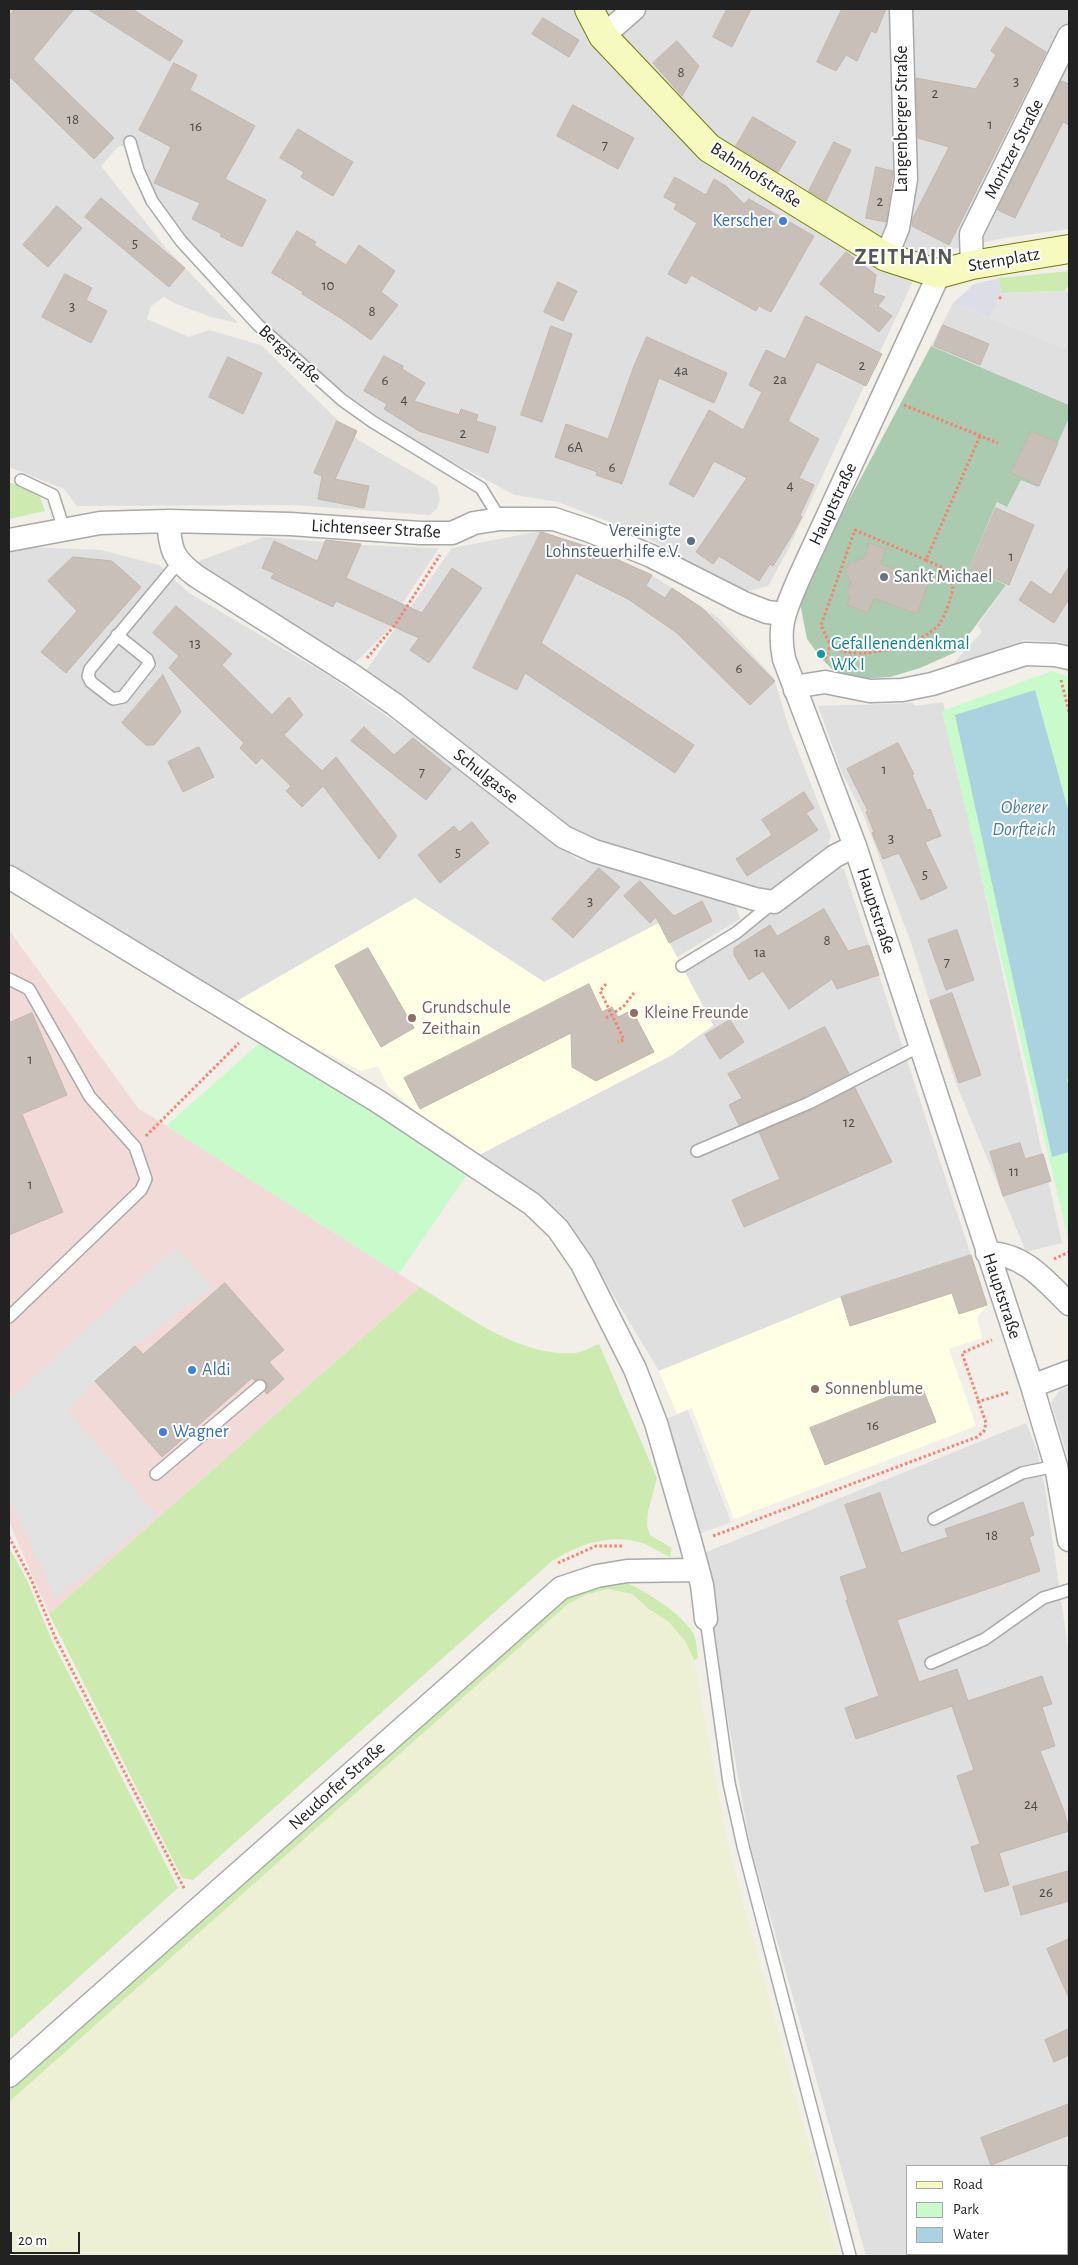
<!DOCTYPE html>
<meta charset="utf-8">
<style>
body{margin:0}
#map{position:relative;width:1078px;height:2265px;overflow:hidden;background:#f2efe9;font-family:"Alegreya Sans",sans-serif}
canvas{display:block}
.frame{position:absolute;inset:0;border:10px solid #222;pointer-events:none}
.legend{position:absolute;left:906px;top:2165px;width:162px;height:90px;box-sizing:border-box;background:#fff;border:1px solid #a7a7a7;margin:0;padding:6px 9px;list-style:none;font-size:15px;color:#222}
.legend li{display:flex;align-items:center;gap:10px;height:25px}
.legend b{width:25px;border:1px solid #a7a7a7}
.scale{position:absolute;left:10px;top:2232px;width:70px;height:22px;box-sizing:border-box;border:2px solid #222;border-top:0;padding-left:6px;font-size:15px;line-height:18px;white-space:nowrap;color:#222;-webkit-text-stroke:4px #fff;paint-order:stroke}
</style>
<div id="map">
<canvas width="1078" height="2265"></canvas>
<div class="frame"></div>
<ul class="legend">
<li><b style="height:6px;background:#f7fabf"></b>Road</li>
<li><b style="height:14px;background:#c8facc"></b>Park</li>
<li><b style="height:14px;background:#aad3df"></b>Water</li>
</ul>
<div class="scale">20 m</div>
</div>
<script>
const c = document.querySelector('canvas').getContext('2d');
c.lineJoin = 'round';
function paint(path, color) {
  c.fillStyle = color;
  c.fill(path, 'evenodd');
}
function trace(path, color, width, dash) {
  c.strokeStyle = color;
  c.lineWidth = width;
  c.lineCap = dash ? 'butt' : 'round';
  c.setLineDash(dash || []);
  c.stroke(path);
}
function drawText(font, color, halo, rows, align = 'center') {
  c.font = font + ' "Alegreya Sans",sans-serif';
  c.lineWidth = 4;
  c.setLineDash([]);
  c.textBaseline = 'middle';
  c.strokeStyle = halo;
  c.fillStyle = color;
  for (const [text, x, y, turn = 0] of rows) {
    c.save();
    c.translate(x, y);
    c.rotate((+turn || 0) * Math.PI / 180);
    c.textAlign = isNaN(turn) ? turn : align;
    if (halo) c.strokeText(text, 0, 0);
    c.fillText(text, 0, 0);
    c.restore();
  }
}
paint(new Path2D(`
 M 9,9 L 1069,9 L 1069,229 L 1004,238 L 925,255 L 787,552 L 768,586 L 750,591 L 733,589 L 643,535 L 558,502 L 515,495 L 413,441 L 339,389 L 263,324 L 177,227 L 148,185 L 136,144 L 118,147 L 101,166 L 166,248 L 238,323 L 211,317 L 174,303 L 164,297 L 151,306 L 147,319 L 189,337 L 209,330 L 261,345 L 358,440 L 437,486 L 440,499 L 437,508 L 430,515 L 293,505 L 77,506 L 64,489 L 9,467 Z
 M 953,303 L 1064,348 L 1069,337 L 1069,405 L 931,346 Z
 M 1069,418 L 1069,646 L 1058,642 L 1024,640 L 949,668 L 982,632 L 978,625 L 1006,585 L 969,568 L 997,502 L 1007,506 L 1021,479 L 1038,487 Z
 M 541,531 L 589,547 L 647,572 L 719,618 L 774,678 L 788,725 L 831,836 L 828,846 L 776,888 L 763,891 L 586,838 L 553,817 L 365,672 L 452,548 Z
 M 264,537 L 361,545 L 439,548 L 402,604 L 392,626 L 354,664 L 196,567 L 199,561 Z
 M 30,547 L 101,550 L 159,565 L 189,593 L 331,677 L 455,764 L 486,792 L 577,859 L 735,903 L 740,919 L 677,957 L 659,923 L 544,982 L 415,898 L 232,1004 L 9,867 L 9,552 Z
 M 943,702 L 1062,1243 L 1026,1252 L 955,1081 L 911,943 L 863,814 L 842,773 L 818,706 L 913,703 L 915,706 Z
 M 832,865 L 844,869 L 971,1255 L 841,1297 L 659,1371 L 585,1248 L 552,1206 L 477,1156 L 672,1055 L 713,1026 L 685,972 L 730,945 Z
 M 1069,1387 L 1069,1460 L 1051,1403 L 1060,1390 Z
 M 1026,1423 L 1037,1450 L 1045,1488 L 1069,1655 L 1069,2256 L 866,2256 L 750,1845 L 709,1611 L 704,1553 ZM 907,2166 L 1067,2166 L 1067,2254 L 907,2254 Z`), '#e0dfdf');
paint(new Path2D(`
 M 9,930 L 138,1108 L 420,1287 L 49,1614 L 9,1522 Z`), '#f2dad9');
paint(new Path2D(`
 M 415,898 L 544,982 L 659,923 L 713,1025 L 672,1055 L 477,1156 L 454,1134 L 422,1118 L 388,1086 L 378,1066 L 361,1071 L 232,1004 Z
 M 971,1255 L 987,1305 L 977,1318 L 982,1338 L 949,1349 L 976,1426 L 734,1519 L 692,1408 L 677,1414 L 659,1371 L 841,1297 Z`), '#ffffe5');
paint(new Path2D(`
 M 609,1589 L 632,1594 L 669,1622 L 685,1641 L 694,1660 L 728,1845 L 839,2256 L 9,2256 L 9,2102 L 568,1604 L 585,1595 Z`), '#eef0d5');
paint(new Path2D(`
 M 1069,271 L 1069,283 L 1065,291 L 1001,293 L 999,278 Z
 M 9,482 L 39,494 L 45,511 L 9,519 Z
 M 420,1287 C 466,1315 517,1356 573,1353 C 581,1353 591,1347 599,1344 L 657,1478 L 648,1512 L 647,1526 L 650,1535 L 672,1548 L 670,1557 C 660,1553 652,1546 642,1543 C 609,1533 580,1544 552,1561 L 193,1880 L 182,1878 L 49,1614 Z
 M 9,1547 L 27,1580 L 52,1641 L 178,1888 L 9,2040 Z
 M 624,1582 C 643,1589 686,1616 694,1635 C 697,1643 697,1651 698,1658 L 694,1660 L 685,1641 L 669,1622 L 649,1609 L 632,1594 L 608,1589 L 585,1595 L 568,1604 L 9,2102 L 9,2091 L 563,1600 L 581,1589 Z`), '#cdebb0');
paint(new Path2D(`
 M 931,346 L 1069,405 L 1069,418 L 1038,487 L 1021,480 L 1007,507 L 997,502 L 969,568 L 1006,585 L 956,652 L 920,668 L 890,677 L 859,679 L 838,675 L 821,658 L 807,639 L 800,603 L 822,551 Z`), '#aacbaf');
paint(new Path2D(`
 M 1052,671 L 1069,677 L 1069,1242 L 942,711 Z
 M 262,1041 L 468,1173 L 399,1274 L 166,1126 Z`), '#c8facc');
paint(new Path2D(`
 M 1065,291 L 1069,293 L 1069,337 L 1064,348 L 990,318 L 1001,293 Z
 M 175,1247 L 213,1287 L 135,1346 L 95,1381 L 68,1411 L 157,1515 L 56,1599 L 9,1499 L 9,1400 Z
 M 688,1410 L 731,1522 L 689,1538 L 656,1423 Z`), '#e2e2e2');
paint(new Path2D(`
 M 999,278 L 1001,293 L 990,318 L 953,303 L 974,284 Z`), '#dddde8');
paint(new Path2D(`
 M 1035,690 L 1069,813 L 1069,1078 L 1067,1079 L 1069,1090 L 1069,1152 L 1052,1157 L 955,715 Z`), '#aad3df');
const building = new Path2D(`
 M 15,9 L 74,9 L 33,59 L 114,138 L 94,159 L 9,76 L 9,16 Z
 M 88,9 L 132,9 L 183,41 L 170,61 Z
 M 727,9 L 751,9 L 732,47 L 713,37 Z
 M 842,9 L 886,9 L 876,33 L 871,31 L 857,61 L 846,55 L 836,71 L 817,62 Z
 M 543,18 L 579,40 L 569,57 L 532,34 Z
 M 1006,27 L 1046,52 L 949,245 L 912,226 L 913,218 L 949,147 L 918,138 L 916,78 L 976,89 L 996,55 L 991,51 Z
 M 677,41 L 699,66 L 682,96 L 653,63 Z
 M 174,63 L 197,75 L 190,90 L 255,126 L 225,179 L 266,200 L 242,247 L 220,236 L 222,234 L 192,219 L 200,203 L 154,183 L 171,147 L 139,130 Z
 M 1061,81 L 1069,84 L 1069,125 L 1063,122 L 1015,218 L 998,210 Z
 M 573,105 L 634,138 L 618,169 L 557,136 Z
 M 753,117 L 796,142 L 778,172 L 736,146 Z
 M 298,129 L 353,162 L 333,196 L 301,177 L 304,172 L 280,158 Z
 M 834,142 L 851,150 L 826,201 L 809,191 Z
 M 876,167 L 893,171 L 886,222 L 866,218 Z
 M 675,177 L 706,195 L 714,179 L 726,186 L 744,204 L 749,199 L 814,236 L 771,312 L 759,306 L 756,311 L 691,275 L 686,284 L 668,274 L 697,223 L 674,209 L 677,204 L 664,197 Z
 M 101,198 L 185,268 L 169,287 L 85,217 Z
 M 57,206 L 82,228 L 48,267 L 23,245 Z
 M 297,231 L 316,242 L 314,245 L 346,265 L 359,245 L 395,271 L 381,292 L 398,305 L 371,340 L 342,319 L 302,294 L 303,292 L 272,273 Z
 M 846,252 L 876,275 L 873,293 L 885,297 L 878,306 L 892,316 L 879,332 L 820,284 Z
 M 65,274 L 92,288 L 86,300 L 107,311 L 91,343 L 42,317 Z
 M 558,282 L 577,291 L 563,321 L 544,312 Z
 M 806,316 L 882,354 L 866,386 L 817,362 L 788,421 L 819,439 L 799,478 L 814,485 L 800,515 L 802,517 L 792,535 L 773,566 L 770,564 L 759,581 L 719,556 L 713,564 L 696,552 L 747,478 L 714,461 L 694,497 L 669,484 L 709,410 L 743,430 L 762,392 L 749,385 L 766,350 L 785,359 Z
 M 943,325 L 989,344 L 980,365 L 934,346 Z
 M 551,326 L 572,334 L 542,422 L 521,415 Z
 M 647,337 L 727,373 L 714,403 L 659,378 L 622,484 L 596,475 L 597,472 L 555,457 L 566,424 L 608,439 L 634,366 Z
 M 384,356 L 403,366 L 402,369 L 425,383 L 414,401 L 459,415 L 461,409 L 478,415 L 476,421 L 496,427 L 488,453 L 419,431 L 384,409 L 387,404 L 364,391 Z
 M 228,357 L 262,373 L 243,414 L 209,397 Z
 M 337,421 L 357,431 L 335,479 L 369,486 L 364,508 L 318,499 L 322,476 L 314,473 Z
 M 1031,431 L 1058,443 L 1039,486 L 1011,473 Z
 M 996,508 L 1034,525 L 1009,585 L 970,568 Z
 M 541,532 L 589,547 L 652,575 L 646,586 L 665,598 L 672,588 L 702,608 L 775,681 L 750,705 L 677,633 L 628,599 L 576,573 L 541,643 L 694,745 L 675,773 L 525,673 L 517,690 L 473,668 Z
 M 326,540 L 361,544 L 346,578 L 422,613 L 452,568 L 482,588 L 429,663 L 410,650 L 419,638 L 336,601 L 333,607 L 271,578 L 274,573 L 262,568 L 274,541 L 317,561 Z
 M 869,543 L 886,549 L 881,564 L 929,582 L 917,614 L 874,598 L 868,613 L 847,605 L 851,596 L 847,592 L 851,581 L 845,573 L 849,563 L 864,558 Z
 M 73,557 L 112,561 L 141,587 L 66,673 L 41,652 L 77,611 L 48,581 Z
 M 1069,567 L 1069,599 L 1054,623 L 1019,600 L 1031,581 L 1051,595 Z
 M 176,606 L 232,654 L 222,665 L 272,715 L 289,697 L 303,715 L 284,735 L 322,771 L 336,757 L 397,836 L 379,859 L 323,786 L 302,807 L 286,791 L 291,786 L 262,758 L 256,764 L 240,748 L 244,743 L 169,668 L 179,656 L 153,633 Z
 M 163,675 L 181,712 L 154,745 L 146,745 L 122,723 Z
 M 364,727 L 394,755 L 413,738 L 451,769 L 426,800 L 351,741 Z
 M 898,743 L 914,774 L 912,775 L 927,810 L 930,809 L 941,836 L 925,842 L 947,888 L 921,900 L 899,853 L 883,859 L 872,833 L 874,832 L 866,812 L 868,811 L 847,769 Z
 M 199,747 L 214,777 L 183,792 L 168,762 Z
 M 804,792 L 814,808 L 806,813 L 818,830 L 747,876 L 736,859 L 772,835 L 762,820 Z
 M 472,822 L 489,843 L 440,883 L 418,855 L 454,826 L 459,832 Z
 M 599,868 L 620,887 L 573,938 L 552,919 Z
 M 640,881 L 674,916 L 702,901 L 712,921 L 669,943 L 656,917 L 650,923 L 624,896 Z
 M 824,909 L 848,951 L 869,945 L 879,975 L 837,989 L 832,979 L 789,1009 L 763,971 L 749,980 L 734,955 L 734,948 L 770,925 L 777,936 Z
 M 957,930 L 974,980 L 946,990 L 928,940 Z
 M 368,948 L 414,1028 L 381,1047 L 335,966 Z
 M 589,984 L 602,1012 L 612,1007 L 618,1017 L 632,1010 L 654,1052 L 596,1081 L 572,1067 L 571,1033 L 420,1109 L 404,1078 Z
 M 952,993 L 981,1075 L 959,1083 L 930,1001 Z
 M 32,1013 L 67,1095 L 22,1114 L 63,1212 L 9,1235 L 9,1023 Z
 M 730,1020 L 744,1042 L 720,1059 L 705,1035 Z
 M 825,1027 L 849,1074 L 806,1096 L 739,1125 L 729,1105 L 742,1098 L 728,1074 Z
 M 855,1088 L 892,1162 L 744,1227 L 732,1200 L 780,1179 L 759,1132 L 812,1110 Z
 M 1020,1143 L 1025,1159 L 1043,1154 L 1051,1181 L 1003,1196 L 990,1152 Z
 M 971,1255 L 987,1305 L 959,1314 L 952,1293 L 850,1326 L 841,1297 Z
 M 225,1283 L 284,1350 L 269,1362 L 284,1379 L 267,1394 L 265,1392 L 267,1385 L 265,1381 L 259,1379 L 255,1381 L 252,1378 L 162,1457 L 95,1381 L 135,1346 L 143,1354 Z
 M 921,1384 L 936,1422 L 825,1465 L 810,1428 Z
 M 880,1493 L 901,1553 L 948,1537 L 945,1529 L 1023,1502 L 1034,1535 L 1029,1537 L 1040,1571 L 897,1620 L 919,1682 L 957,1669 L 968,1701 L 1042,1676 L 1052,1704 L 1042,1707 L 1055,1746 L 1040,1751 L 1064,1811 L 1069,1831 L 999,1853 L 1009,1885 L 985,1892 L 971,1847 L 980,1844 L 957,1776 L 974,1770 L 952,1706 L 955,1705 L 856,1739 L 845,1708 L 879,1696 L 846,1600 L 848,1600 L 840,1577 L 867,1568 L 845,1505 Z
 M 1069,1871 L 1069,1901 L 1021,1915 L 1013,1887 Z
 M 1069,1939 L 1069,1998 L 1047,1949 Z
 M 1069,2029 L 1069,2055 L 1054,2062 L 1045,2040 Z
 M 1069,2104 L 1069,2135 L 991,2165 L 981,2138 Z`);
paint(building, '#c7bfb8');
trace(building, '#c4b6ab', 1);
const lane = new Path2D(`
 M 130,142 L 138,170 L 152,201 L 181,241 L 258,325 L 342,400 L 373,422 L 481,488 L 500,519
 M 21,480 L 53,495 L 64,529
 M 117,635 L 147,659 L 149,664 L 123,697 L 113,699 L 91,682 L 88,676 L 90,669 L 178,563
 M 682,966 L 736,933 L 774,902
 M 9,979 L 29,989 L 90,1097 L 135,1147 L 146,1179 L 141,1190 L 9,1317
 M 697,1151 L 809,1103 L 920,1046
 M 156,1474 L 260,1386
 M 934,1519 L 1022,1473 L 1056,1466
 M 706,1619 L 729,1783 L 743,1846 L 850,2256
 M 931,1663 L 985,1639 L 1043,1598 L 1069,1590`);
const street = new Path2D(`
 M 603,36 L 634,9
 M 886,257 L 898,228 L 906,179 L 901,9
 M 972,265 L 971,234 L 1069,36
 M 939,274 L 799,578 C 786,609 777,624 784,659 L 855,846 L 1032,1386 L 1056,1466 L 1069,1540
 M 168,521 C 171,551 172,558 196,576 L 352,675 L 394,704 L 564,837 L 594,851 L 755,899 L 774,902 L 835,856 L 855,846
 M 9,540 L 100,523 L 168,521 L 290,524 L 420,533 L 452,533 L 474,523 L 500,519 L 554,519 L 590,531 L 651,556 L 744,603 L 767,612 L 784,614
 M 795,690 L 806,685 L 825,682 L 870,691 L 902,690 L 932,684 L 1025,654 L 1055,655 L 1069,658
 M 9,877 L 379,1102 L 532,1204 L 558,1229 L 582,1264 L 635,1369 L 656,1423 L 691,1544 L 702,1585 L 706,1619
 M 987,1253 C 1023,1253 1045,1280 1069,1304
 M 1032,1386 L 1069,1372
 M 9,2076 L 561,1588 L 597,1576 L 627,1571 L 698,1570`);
const secondary = new Path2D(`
 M 589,9 L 603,36 L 709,148 L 886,257 L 939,274 L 972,265 L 1069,249`);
trace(lane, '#a9a9a9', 14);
trace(street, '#a9a9a9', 25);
trace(secondary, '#707d05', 30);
trace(new Path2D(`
 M 999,297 L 1002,299
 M 904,405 L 998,443
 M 926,560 L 855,530 L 821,625 C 824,631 828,644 835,648 C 859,662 924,645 940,623 C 946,614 952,596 953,586 L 943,568 L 926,560 L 980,436
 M 367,658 L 395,625 L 440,555
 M 825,659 L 831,643
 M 1061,680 L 1069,712
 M 606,984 L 600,991 L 612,1015
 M 615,1012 L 623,1007 L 634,993
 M 606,1018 L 612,1015 L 624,1040 L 618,1042
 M 146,1136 L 239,1043
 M 1054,1259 L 1069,1252
 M 977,1402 L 1010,1392
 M 713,1536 L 977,1437 L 984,1431 L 986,1423 L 962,1353 L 992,1340
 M 9,1537 L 31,1579 L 55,1637 L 185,1890
 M 558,1563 L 596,1546 L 623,1546`), '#fa8072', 3, [2.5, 2.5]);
trace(lane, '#fff', 11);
trace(street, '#fff', 22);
trace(secondary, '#f7fabf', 28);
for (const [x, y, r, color] of [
 [783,221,5,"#3f7fe0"],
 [691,541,5,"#5c6f8a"],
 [884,577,5,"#6b7280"],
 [821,654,5,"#0f9aa8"],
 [634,1013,5,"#8d6e63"],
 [412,1018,5,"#8d6e63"],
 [192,1370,5,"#3f7fe0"],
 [815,1389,5,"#8d6e63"],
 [163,1432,5,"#3f7fe0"]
]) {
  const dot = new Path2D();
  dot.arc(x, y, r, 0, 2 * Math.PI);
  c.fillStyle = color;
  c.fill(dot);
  trace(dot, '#fff', 2);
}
drawText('15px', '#4b4948', null, [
 ["8",681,72],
 ["3",1016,81],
 ["2",935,93],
 ["18",73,119],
 ["1",990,124],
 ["16",196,126],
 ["7",605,145],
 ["2",880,201],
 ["5",135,243],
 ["10",328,285],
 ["3",72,306],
 ["8",372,311],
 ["2",862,365],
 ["4a",681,370],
 ["2a",780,379],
 ["6",385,380],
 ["4",404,399],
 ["2",463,433],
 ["6A",575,447],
 ["6",612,467],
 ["4",790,485],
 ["1",1011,556],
 ["13",195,643],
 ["6",739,668],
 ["1",884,769],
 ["7",422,772],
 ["3",891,838],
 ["5",458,852],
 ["5",925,874],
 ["3",590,901],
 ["8",827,940],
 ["1a",760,952],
 ["7",947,962],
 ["1",30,1059],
 ["12",849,1122],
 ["11",1014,1171],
 ["1",30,1184],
 ["16",873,1425],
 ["18",992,1535],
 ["24",1031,1804],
 ["26",1046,1892]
]);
drawText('18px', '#222', '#fff', [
 ["Langenberger Straße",902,119,-90],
 ["Moritzer Straße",1014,149,-63],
 ["Bahnhofstraße",756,175,33],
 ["Sternplatz",1004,260,-10],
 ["Bergstraße",290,354,42],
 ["Hauptstraße",833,504,-65],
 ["Lichtenseer Straße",376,529,3],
 ["Schulgasse",486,776,38],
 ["Hauptstraße",876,911,72],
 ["Hauptstraße",1002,1296,72],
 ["Neudorfer Straße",337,1786,-42]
]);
drawText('18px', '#366cbe', '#fff', [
 ["Kerscher",773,221,"right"],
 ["Aldi",202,1370],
 ["Wagner",173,1432]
], 'left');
drawText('18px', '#4e5e75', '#fff', [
 ["Vereinigte",681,531],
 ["Lohnsteuerhilfe e.V.",681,552]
], 'right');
drawText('18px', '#5b616d', '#fff', [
 ["Sankt Michael",894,577]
], 'left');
drawText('18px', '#0d838f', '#fff', [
 ["Gefallenendenkmal",831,644],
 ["WK I",831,665]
], 'left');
drawText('18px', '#785e54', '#fff', [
 ["Grundschule",422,1008],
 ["Zeithain",422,1029],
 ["Kleine Freunde",644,1013],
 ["Sonnenblume",825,1389]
], 'left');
drawText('italic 19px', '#4a7aab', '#fff', [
 ["Oberer",1024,807],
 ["Dorfteich",1024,829]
]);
c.letterSpacing = '1px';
drawText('bold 22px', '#555', '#fff', [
 ["ZEITHAIN",904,257]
]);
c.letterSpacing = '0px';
</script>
